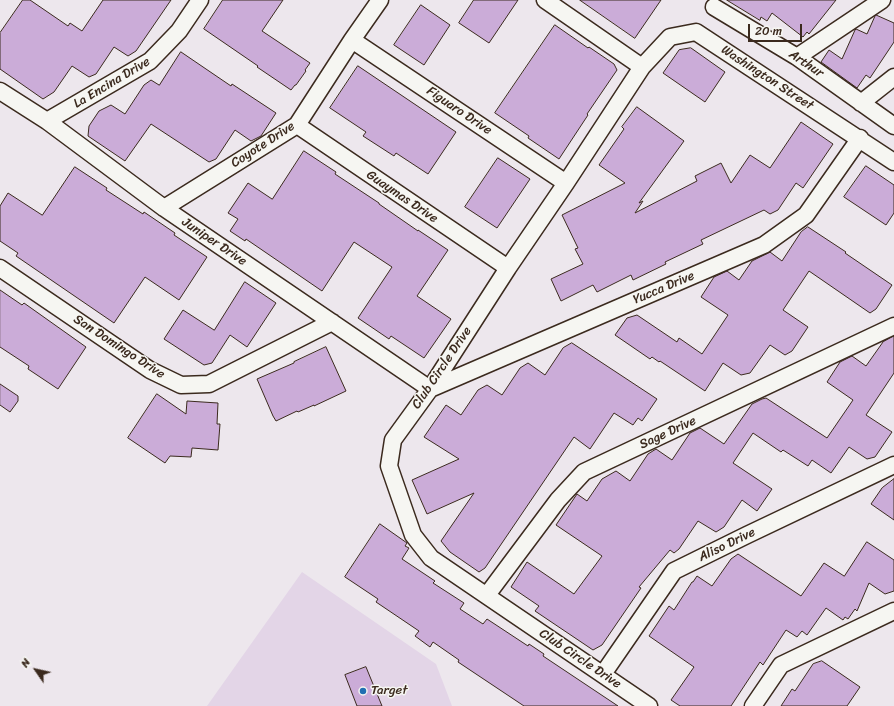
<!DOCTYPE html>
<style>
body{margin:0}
#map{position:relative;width:894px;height:706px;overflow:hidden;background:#ede7ed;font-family:Sriracha,sans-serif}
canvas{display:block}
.north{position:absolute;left:16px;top:650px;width:40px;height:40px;-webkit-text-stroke:3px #f6f6f2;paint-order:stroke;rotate:304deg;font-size:11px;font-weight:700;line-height:16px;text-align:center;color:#3b2a1e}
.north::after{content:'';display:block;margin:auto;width:14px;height:18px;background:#3b2a1e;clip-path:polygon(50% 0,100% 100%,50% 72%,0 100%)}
.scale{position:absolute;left:748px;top:24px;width:54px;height:18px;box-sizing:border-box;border:2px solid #3b2a1e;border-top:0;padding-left:5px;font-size:12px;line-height:14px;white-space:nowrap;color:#3b2a1e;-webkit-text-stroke:3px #f6f6f2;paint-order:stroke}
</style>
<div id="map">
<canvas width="894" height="706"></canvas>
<div class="north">N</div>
<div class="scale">20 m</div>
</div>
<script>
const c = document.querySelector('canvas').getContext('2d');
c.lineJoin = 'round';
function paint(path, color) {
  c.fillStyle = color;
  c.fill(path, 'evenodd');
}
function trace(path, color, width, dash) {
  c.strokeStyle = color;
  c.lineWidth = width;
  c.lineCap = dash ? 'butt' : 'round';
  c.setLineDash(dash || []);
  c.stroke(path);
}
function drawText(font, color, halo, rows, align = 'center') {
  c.font = font + ' Sriracha,sans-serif';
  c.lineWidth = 3;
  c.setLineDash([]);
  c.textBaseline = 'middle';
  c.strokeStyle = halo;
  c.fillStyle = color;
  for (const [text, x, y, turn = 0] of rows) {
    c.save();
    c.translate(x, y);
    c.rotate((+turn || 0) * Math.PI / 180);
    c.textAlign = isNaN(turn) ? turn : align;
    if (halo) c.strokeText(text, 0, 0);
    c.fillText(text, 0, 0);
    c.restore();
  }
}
paint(new Path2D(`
 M 302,572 L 436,664 L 452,706 L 207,706 Z`), '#e3d5e7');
const building = new Path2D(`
 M 23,0 L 30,0 L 68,26 L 70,23 L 82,31 L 103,0 L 171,0 L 136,51 L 128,56 L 114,47 L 96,74 L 89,77 L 72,66 L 54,92 L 43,99 L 0,69 L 0,33 Z
 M 223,0 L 283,0 L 262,31 L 310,63 L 305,70 L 306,71 L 296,85 L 295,85 L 291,90 L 257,67 L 258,66 L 204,29 Z
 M 474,0 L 518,0 L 489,43 L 459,23 Z
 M 580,0 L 661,0 L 635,38 Z
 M 727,0 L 836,0 L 809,34 L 807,32 L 803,37 L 772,13 L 767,21 L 761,17 L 760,20 Z
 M 421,5 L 450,25 L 424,65 L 394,45 Z
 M 876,15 L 894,23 L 894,42 L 870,78 L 866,75 L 857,88 L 821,62 L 829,50 L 842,59 L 855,30 L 856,29 L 867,34 L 875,16 Z
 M 555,25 L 588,48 L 589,47 L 614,64 L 617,70 L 587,114 L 588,115 L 559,159 L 528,138 L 529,136 L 495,113 Z
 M 691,48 L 725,72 L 705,102 L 663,73 L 679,50 Z
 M 181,52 L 231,86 L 232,84 L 276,113 L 261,136 L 251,141 L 235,130 L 216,159 L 209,162 L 151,124 L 125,161 L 88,136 L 89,126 L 99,111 L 111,105 L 125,114 L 144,85 L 151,80 L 159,85 Z
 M 358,66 L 456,132 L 428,174 L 396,153 L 394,156 L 363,136 L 366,132 L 330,108 Z
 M 637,107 L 684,141 L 639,203 L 643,201 L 635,213 L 697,181 L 695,176 L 721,163 L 731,183 L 750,155 L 770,168 L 801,122 L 833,144 L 803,188 L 796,183 L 778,210 L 770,214 L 764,210 L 701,240 L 703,244 L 665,262 L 666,264 L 633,280 L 631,275 L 597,292 L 593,285 L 561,301 L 551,279 L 583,264 L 575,249 L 578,248 L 562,215 L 625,183 L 599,165 L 624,129 L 622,127 Z
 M 304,151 L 336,172 L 335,174 L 379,203 L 379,204 L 418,231 L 418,230 L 448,250 L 417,296 L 451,319 L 424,358 L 391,336 L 389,339 L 358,318 L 392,267 L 354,242 L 322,291 L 246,239 L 245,241 L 230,231 L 238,219 L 228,213 L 248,183 L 272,199 Z
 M 498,158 L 530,179 L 497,228 L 465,207 Z
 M 866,166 L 894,185 L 894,213 L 886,225 L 844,197 Z
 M 75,167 L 107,188 L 106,190 L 143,214 L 144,212 L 175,233 L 174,235 L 207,257 L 179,300 L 145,277 L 114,323 L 16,256 L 18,253 L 0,241 L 0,206 L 8,193 L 42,215 Z
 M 808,227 L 846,252 L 845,253 L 892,285 L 876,309 L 870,313 L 809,271 L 783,310 L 808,327 L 792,351 L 785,355 L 770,345 L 750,373 L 741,375 L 723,363 L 705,391 L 660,361 L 659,362 L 652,357 L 650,359 L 615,335 L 627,318 L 637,315 L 677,342 L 679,338 L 702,354 L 728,315 L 701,297 L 714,277 L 727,271 L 739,280 L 752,261 L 770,252 L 782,261 L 801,232 Z
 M 245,282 L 276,303 L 247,347 L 230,335 L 212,363 L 204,365 L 164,339 L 183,310 L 214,330 Z
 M 0,290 L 22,305 L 24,303 L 86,347 L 58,389 L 28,369 L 29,366 L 0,347 Z
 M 894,336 L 894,373 L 866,415 L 892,432 L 875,457 L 867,459 L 849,447 L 831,473 L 812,460 L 808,466 L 783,450 L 781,452 L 753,433 L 733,463 L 772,489 L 757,511 L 742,500 L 724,527 L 716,532 L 698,521 L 679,549 L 674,553 L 670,550 L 639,587 L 641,588 L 602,645 L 593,650 L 535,611 L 539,606 L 511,587 L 527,562 L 574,594 L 602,556 L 556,525 L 577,494 L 587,501 L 602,479 L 616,471 L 630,481 L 648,454 L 656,449 L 672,460 L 690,433 L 700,428 L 724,444 L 752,404 L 762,399 L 766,398 L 827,438 L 853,400 L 827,382 L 840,362 L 852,356 L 866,366 L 883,342 Z
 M 572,343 L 657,399 L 642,421 L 638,418 L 633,425 L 614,413 L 590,449 L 574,437 L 485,568 L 479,572 L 450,552 L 441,541 L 474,493 L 427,514 L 412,480 L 459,459 L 424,437 L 446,405 L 461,415 L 478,390 L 487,385 L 502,395 L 520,368 L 528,363 L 545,375 L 563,348 Z
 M 326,347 L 346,391 L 314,406 L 314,405 L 298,412 L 297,411 L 276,421 L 273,416 L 257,379 L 294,363 L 294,362 Z
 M 0,384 L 18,396 L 18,401 L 10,412 L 0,405 Z
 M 157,394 L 186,414 L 187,401 L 218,403 L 217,424 L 220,424 L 218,450 L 192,448 L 191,457 L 170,456 L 165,463 L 128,438 Z
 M 894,479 L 894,520 L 871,504 L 882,488 Z
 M 380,524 L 407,543 L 405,546 L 409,548 L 402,559 L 435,581 L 433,583 L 464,603 L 460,609 L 483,624 L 487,619 L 528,646 L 529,644 L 544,654 L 543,656 L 618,706 L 524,706 L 458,662 L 459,660 L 433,642 L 430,647 L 415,636 L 419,631 L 376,602 L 378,599 L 345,577 Z
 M 867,542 L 894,560 L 894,591 L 885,594 L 869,583 L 857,611 L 855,609 L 848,619 L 845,617 L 843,620 L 826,608 L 807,635 L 802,631 L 797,637 L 786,630 L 763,665 L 760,662 L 731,706 L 680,706 L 671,700 L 694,667 L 649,636 L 669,606 L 674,610 L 692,582 L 693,582 L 697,576 L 712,586 L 731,559 L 738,554 L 801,596 L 824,563 L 844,576 Z
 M 822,661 L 860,687 L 847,706 L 781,706 L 792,689 L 795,691 L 813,664 Z
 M 366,667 L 382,706 L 357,706 L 345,675 Z`);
paint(building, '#cbacd8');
trace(building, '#3b2a1e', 1);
const street = new Path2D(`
 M 545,0 L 642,67
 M 714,7 L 797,57 L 894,126
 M 352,40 L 566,183
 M 797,57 L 882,0
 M 0,91 L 47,121 L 164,208 L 430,389 L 764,245 L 806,215 L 860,138
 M 861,103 L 894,77
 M 47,121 L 150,61 L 179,31 L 200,0
 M 297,125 L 508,268
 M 164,208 L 297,125 L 352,40 L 380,0
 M 0,268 L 150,370 L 181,385 L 209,384 L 332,322
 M 487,595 L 558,500 L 584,472 L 894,326
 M 603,674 L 674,571 L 747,535 L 894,465
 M 649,706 L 431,558 L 413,535 L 389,466 L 393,440 L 430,389 L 508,268 L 566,183 L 642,67 L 670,37 L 696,32 L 894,162
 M 753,706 L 781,665 L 894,611`);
trace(street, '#3b2a1e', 19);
trace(street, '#f6f6f2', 16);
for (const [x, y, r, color] of [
 [363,691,4,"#1f6fb2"]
]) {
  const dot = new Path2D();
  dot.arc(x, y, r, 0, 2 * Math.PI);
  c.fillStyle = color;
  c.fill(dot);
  trace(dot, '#f6f6f2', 1.5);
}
drawText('13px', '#3b2a1e', '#f6f6f2', [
 ["Arthur",806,64,34],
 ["Washington Street",767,78,33],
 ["La Encina Drive",112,83,-31],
 ["Figuaro Drive",459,111,34],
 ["Coyote Drive",263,145,-33],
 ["Guaymas Drive",402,197,34],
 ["Juniper Drive",214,242,34],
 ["Yucca Drive",664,288,-23],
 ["San Domingo Drive",119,347,33],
 ["Club Circle Drive",442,368,-56],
 ["Sage Drive",668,433,-25],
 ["Aliso Drive",727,545,-26],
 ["Club Circle Drive",580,659,34]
]);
drawText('13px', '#3b2a1e', '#f6f6f2', [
 ["Target",371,691]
], 'left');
</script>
